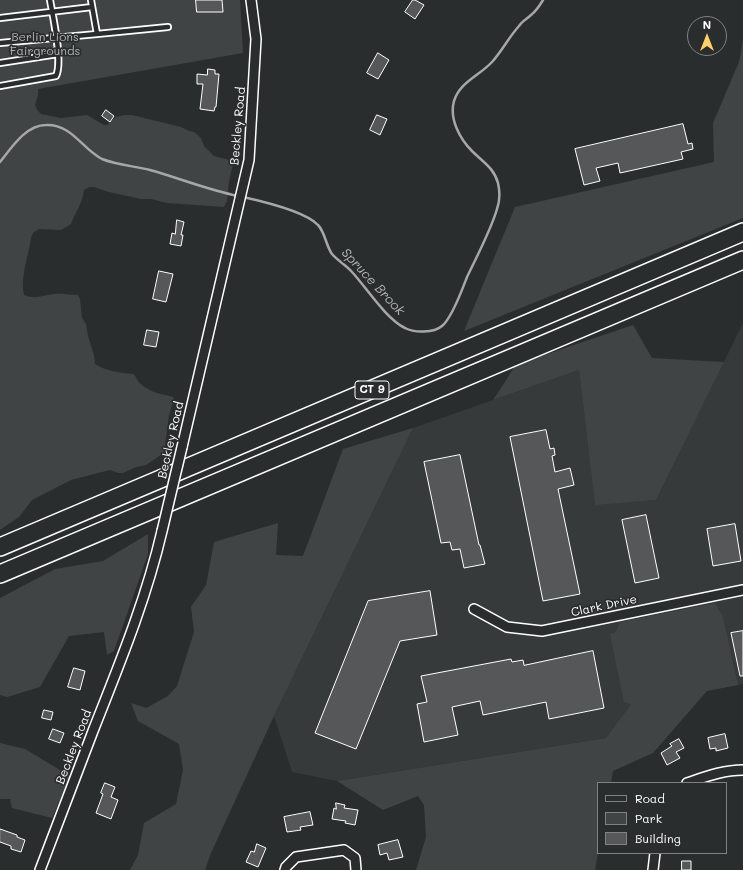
<!DOCTYPE html>
<style>
body{margin:0}
#map{position:relative;width:743px;height:870px;overflow:hidden;background:#2a2d2e;font-family:Mali,sans-serif}
canvas{display:block}
.legend{position:absolute;left:597px;top:782px;width:130px;height:72px;box-sizing:border-box;background:#2a2d2e;border:1px solid #7f8182;margin:0;padding:5px 7px;list-style:none;font-size:12px;color:#fff}
.legend li{display:flex;align-items:center;gap:8px;height:20px}
.legend b{width:20px;border:1px solid #7f8182}
.north{position:absolute;left:687px;top:16px;width:40px;height:40px;box-sizing:border-box;background:#2a2d2e;border:1px solid #7f8182;border-radius:50%;rotate:0deg;font-size:11px;font-weight:700;line-height:16px;text-align:center;color:#fff}
.north::after{content:'';display:block;margin:auto;width:14px;height:18px;background:#ffd166;clip-path:polygon(50% 0,100% 100%,50% 72%,0 100%)}
</style>
<div id="map">
<canvas width="743" height="870"></canvas>
<ul class="legend">
<li><b style="height:5px;background:#2a2d2e"></b>Road</li>
<li><b style="height:11px;background:#414445"></b>Park</li>
<li><b style="height:11px;background:#555758"></b>Building</li>
</ul>
<div class="north">N</div>
</div>
<script>
const c = document.querySelector('canvas').getContext('2d');
c.lineJoin = 'round';
function paint(path, color) {
  c.fillStyle = color;
  c.fill(path, 'evenodd');
}
function trace(path, color, width, dash) {
  c.strokeStyle = color;
  c.lineWidth = width;
  c.lineCap = dash ? 'butt' : 'round';
  c.setLineDash(dash || []);
  c.stroke(path);
}
function drawText(font, color, halo, rows, align = 'center') {
  c.font = font + ' Mali,sans-serif';
  c.lineWidth = 3.5;
  c.setLineDash([]);
  c.textBaseline = 'middle';
  c.strokeStyle = halo;
  c.fillStyle = color;
  for (const [text, x, y, turn = 0] of rows) {
    c.save();
    c.translate(x, y);
    c.rotate((+turn || 0) * Math.PI / 180);
    c.textAlign = isNaN(turn) ? turn : align;
    if (halo) c.strokeText(text, 0, 0);
    c.fillText(text, 0, 0);
    c.restore();
  }
}
paint(new Path2D(`
 M 743,323 L 743,684 L 631,704 L 606,738 L 337,781 L 292,772 L 274,716 L 413,428 L 579,370 L 595,504 L 656,500 Z`), '#373a3b');
paint(new Path2D(`
 M 0,0 L 240,0 L 243,53 L 38,89 L 38,95 L 35,105 L 37,110 L 41,114 L 61,118 L 87,115 L 104,125 L 107,125 L 116,117 L 124,115 L 132,115 L 181,127 L 189,131 L 194,132 L 201,138 L 204,146 L 214,156 L 229,160 L 233,164 L 229,181 L 227,201 L 224,207 L 167,203 L 151,199 L 141,199 L 109,192 L 94,187 L 89,187 L 84,190 C 83,202 75,213 71,224 L 61,230 L 39,229 L 34,232 L 31,237 C 29,255 20,276 24,295 C 37,300 42,295 55,294 C 62,293 71,295 78,295 L 80,299 L 82,318 L 86,324 L 88,336 L 94,355 L 95,364 C 106,371 120,373 133,374 C 136,376 136,378 138,381 C 146,391 159,394 170,396 L 173,397 L 174,399 L 169,415 L 164,453 L 146,465 L 136,467 L 123,473 L 118,473 L 110,470 L 71,480 L 32,500 L 19,517 L 0,530 Z
 M 743,40 L 743,218 L 464,331 L 515,207 L 714,162 L 713,123 L 739,62 Z
 M 633,325 L 652,358 L 724,362 L 656,500 L 595,505 L 579,370 L 493,400 L 507,379 L 515,365 Z
 M 413,428 L 274,716 L 211,853 L 205,870 L 130,870 L 138,855 L 144,823 L 176,804 L 183,770 L 179,744 L 138,721 L 131,703 L 146,708 L 168,696 L 177,686 L 194,632 L 191,607 L 206,585 L 214,542 L 278,523 L 276,555 L 303,556 L 343,449 Z
 M 148,534 L 148,554 L 114,651 L 107,655 L 104,632 L 69,636 L 40,687 L 7,697 L 0,695 L 0,598 L 55,569 L 103,561 Z
 M 715,603 L 723,617 L 738,685 L 707,691 L 653,753 L 613,771 L 611,783 L 598,783 L 598,853 L 595,870 L 416,870 L 426,837 L 424,805 L 418,796 L 383,810 L 337,781 L 606,738 L 631,704 L 624,702 L 610,634 L 616,632 L 620,622 Z
 M 0,743 L 25,749 L 70,776 L 52,818 L 12,808 L 10,799 L 0,799 Z`), '#414445');
trace(new Path2D(`
 M 0,162 C 12,147 26,125 46,125 C 72,124 82,149 102,159 C 117,165 134,166 150,170 C 179,178 208,190 238,196
 M 243,197 C 261,201 306,212 318,225 C 325,232 326,246 332,254 C 338,261 346,265 352,272 C 366,287 386,319 405,328 C 414,333 434,333 442,326 C 452,318 462,290 467,277 C 477,256 491,230 497,209 C 500,201 500,192 498,183 C 494,168 483,162 472,151 C 460,139 449,119 454,101 C 460,82 479,76 492,62 C 502,51 509,37 519,26 C 522,21 527,19 531,15 C 536,11 540,5 543,0`), '#a6a7a7', 2.5);
const building = new Path2D(`
 M 196,0 L 222,0 L 223,12 L 197,12 Z
 M 413,0 L 415,0 L 424,5 L 415,19 L 405,12 Z
 M 378,53 L 389,60 L 378,79 L 367,73 Z
 M 208,69 L 215,70 L 215,74 L 219,74 L 216,107 L 215,107 L 214,111 L 200,109 L 203,84 L 197,84 L 197,74 L 207,75 Z
 M 106,110 L 114,116 L 110,122 L 102,116 Z
 M 377,115 L 387,119 L 380,135 L 370,130 Z
 M 683,124 L 688,144 L 692,143 L 693,149 L 681,152 L 683,159 L 620,173 L 618,163 L 596,168 L 600,181 L 584,185 L 575,149 Z
 M 177,220 L 184,222 L 181,235 L 183,235 L 181,246 L 170,244 L 172,233 L 175,234 Z
 M 159,271 L 173,274 L 166,302 L 153,299 Z
 M 147,330 L 159,332 L 156,347 L 144,345 Z
 M 546,430 L 550,449 L 554,448 L 555,455 L 552,456 L 555,472 L 570,468 L 574,485 L 558,489 L 580,594 L 543,601 L 510,437 Z
 M 460,455 L 479,545 L 480,545 L 485,564 L 464,568 L 460,549 L 452,550 L 450,542 L 441,543 L 424,462 Z
 M 646,515 L 659,578 L 635,583 L 622,520 Z
 M 735,524 L 741,561 L 713,566 L 707,529 Z
 M 430,591 L 437,635 L 400,641 L 356,749 L 315,733 L 368,601 Z
 M 743,631 L 743,676 L 740,676 L 731,633 Z
 M 593,651 L 604,708 L 549,719 L 546,702 L 483,715 L 480,701 L 452,707 L 458,735 L 424,742 L 417,704 L 427,702 L 421,676 L 511,659 L 512,662 L 523,660 L 524,665 Z
 M 74,668 L 85,671 L 80,690 L 68,687 Z
 M 44,710 L 53,712 L 51,720 L 42,718 Z
 M 53,729 L 64,733 L 60,743 L 49,739 Z
 M 725,734 L 728,748 L 716,751 L 716,748 L 710,749 L 708,738 Z
 M 679,739 L 684,748 L 676,752 L 680,758 L 667,765 L 661,753 L 672,746 L 670,744 Z
 M 105,783 L 115,787 L 111,797 L 118,800 L 111,819 L 96,813 L 103,794 L 101,793 Z
 M 336,803 L 345,805 L 344,808 L 358,810 L 355,825 L 345,823 L 346,821 L 332,819 L 334,808 L 336,809 Z
 M 310,812 L 313,825 L 300,827 L 301,830 L 287,832 L 284,817 Z
 M 0,829 L 17,835 L 17,837 L 25,840 L 21,852 L 11,849 L 11,846 L 0,842 Z
 M 398,840 L 403,857 L 389,860 L 387,853 L 380,855 L 378,845 Z
 M 257,844 L 266,848 L 258,867 L 246,862 L 251,851 L 254,852 Z
 M 682,861 L 691,861 L 691,870 L 682,870 Z`);
paint(building, '#555758');
trace(building, '#fff', 1);
const service = new Path2D(`
 M 91,0 L 97,34 L 168,27
 M 0,18 L 92,7
 M 0,43 L 97,34
 M 0,63 L 58,54
 M 0,86 L 56,76 C 63,62 53,17 50,0`);
const minor = new Path2D(`
 M 182,447 L 249,160 L 256,39 L 251,0
 M 474,609 L 507,627 L 542,631 L 743,590
 M 687,783 C 705,777 723,770 743,770
 M 40,870 C 58,824 75,777 93,731 C 119,665 146,600 162,531
 M 285,870 L 286,867 L 296,857 L 344,850 L 355,858 L 356,870
 M 653,870 L 655,853`);
const motorway = new Path2D(`
 M 0,547 L 743,232
 M 0,574 L 743,260`);
trace(service, '#fff', 8);
trace(minor, '#fff', 12);
trace(motorway, '#fff', 20);
trace(service, '#2a2d2e', 4.5);
trace(minor, '#2a2d2e', 9);
trace(motorway, '#2a2d2e', 17);
const minorBridge = new Path2D(`
 M 162,531 L 182,447`);
trace(minorBridge, '#fff', 12, []);
trace(minorBridge, '#2a2d2e', 9);
for (const [x, y, w] of [
 [372,390,34]
]) {
  const box = new Path2D();
  box.roundRect(x - w / 2, y - 9, w, 18, 3);
  c.fillStyle = '#2a2d2e';
  c.fill(box);
  trace(box, '#fff', 1);
}
drawText('bold 11px', '#fff', null, [
 ["CT 9",372,390]
]);
drawText('12px', '#b3b4b5', '#2a2d2e', [
 ["Berlin Lions",45,37],
 ["Fairgrounds",45,51]
]);
drawText('12px', '#fff', '#2a2d2e', [
 ["Beckley Road",238,126,-85],
 ["Beckley Road",171,440,-77],
 ["Clark Drive",604,606,-12],
 ["Beckley Road",74,747,-69]
]);
drawText('italic 13px', '#b4b6b6', '#2a2d2e', [
 ["Spruce Brook",373,282,47]
]);
</script>
